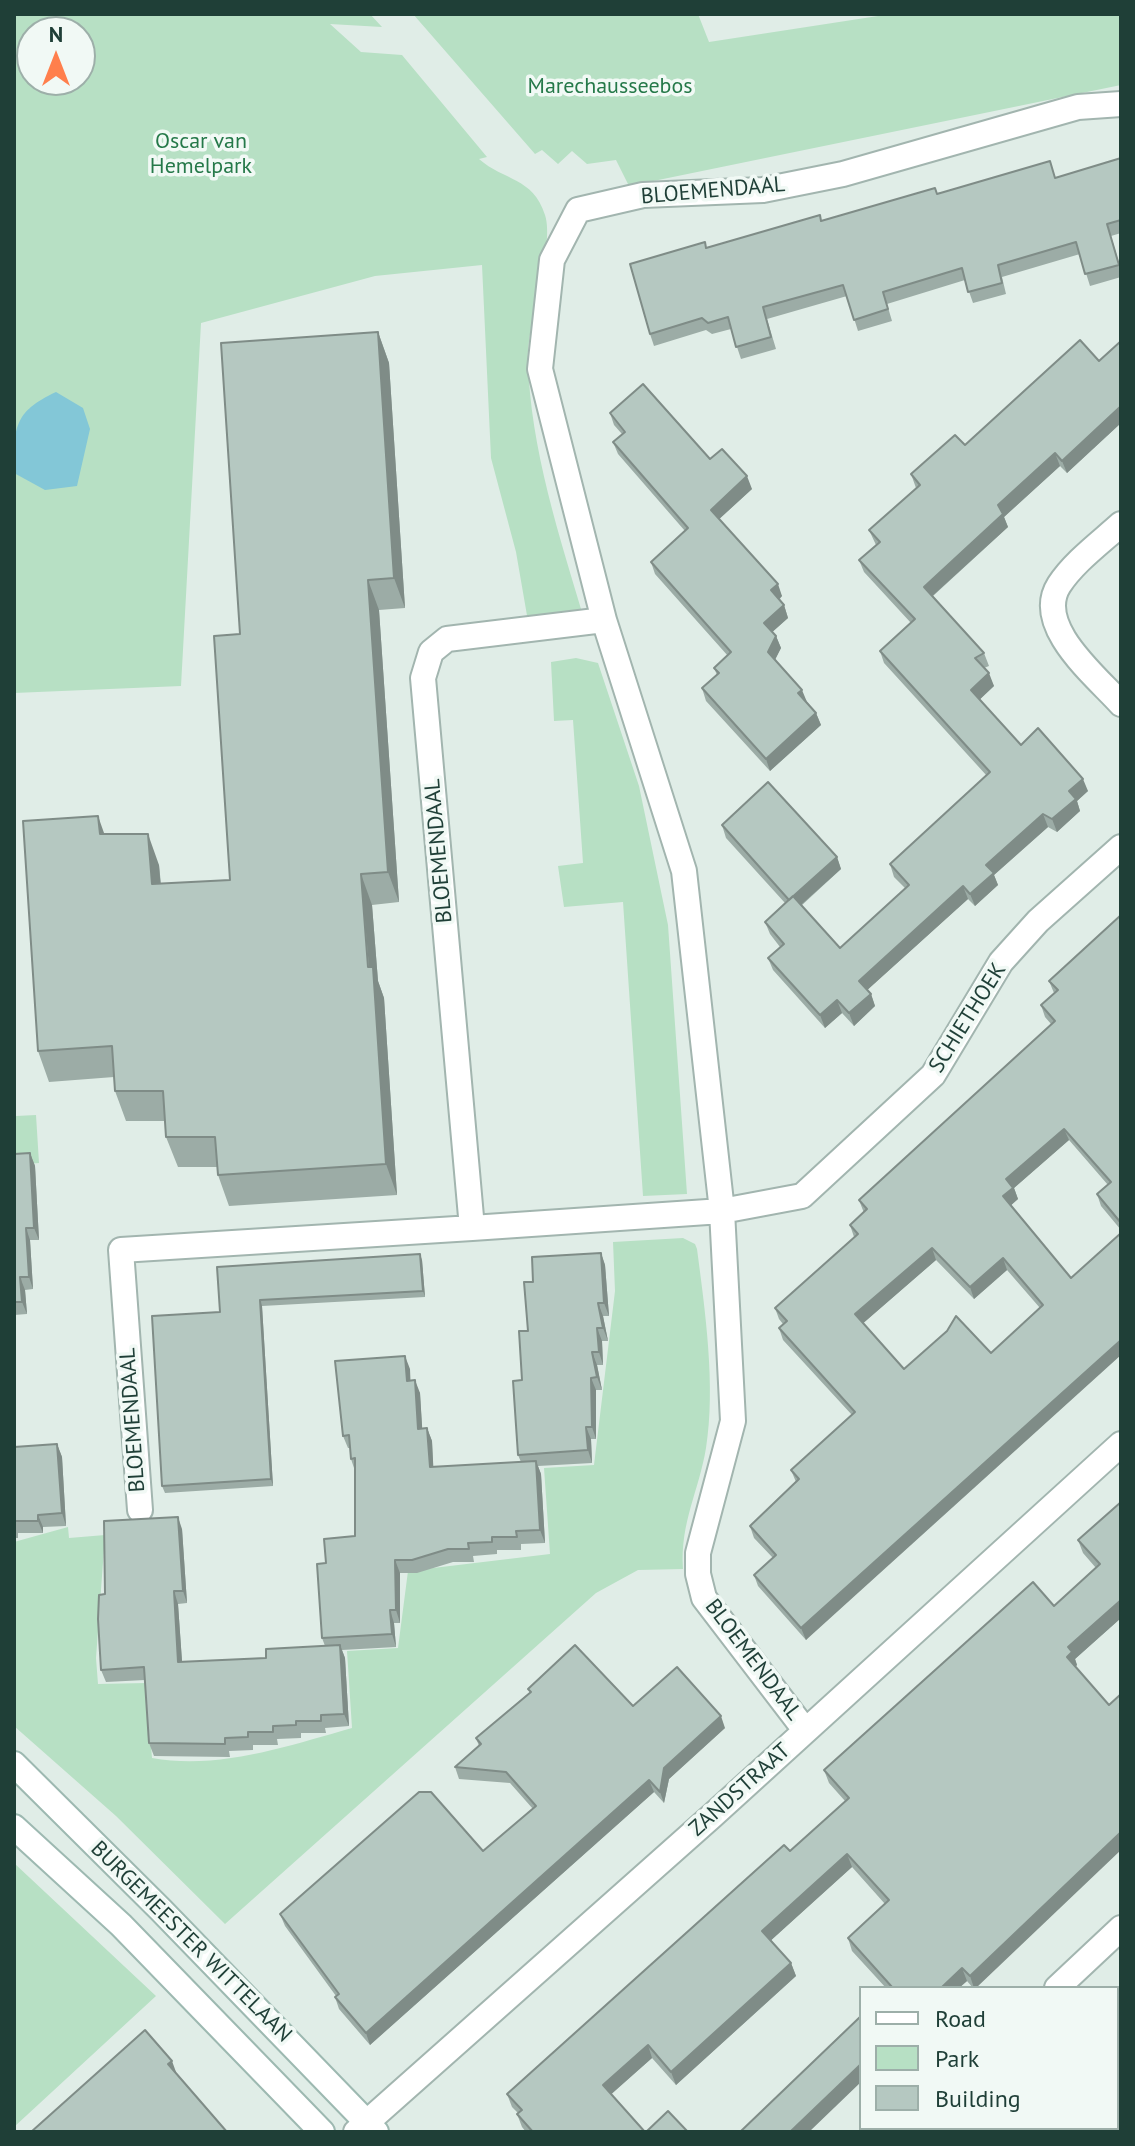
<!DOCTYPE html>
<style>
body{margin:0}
#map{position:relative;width:1135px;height:2146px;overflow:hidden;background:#e0ede7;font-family:"PT Sans",sans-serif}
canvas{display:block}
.frame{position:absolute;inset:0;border:16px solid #1f3f37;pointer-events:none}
.legend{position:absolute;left:859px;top:1986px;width:260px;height:144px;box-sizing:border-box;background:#f1f9f5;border:2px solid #9dafa9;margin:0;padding:10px 14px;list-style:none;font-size:24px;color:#1f3f37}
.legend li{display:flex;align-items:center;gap:16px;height:40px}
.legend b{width:40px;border:2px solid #9dafa9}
.north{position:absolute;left:16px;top:16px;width:80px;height:80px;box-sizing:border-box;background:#f1f9f5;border:2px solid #9dafa9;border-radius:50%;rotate:0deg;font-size:22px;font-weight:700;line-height:32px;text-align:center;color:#1f3f37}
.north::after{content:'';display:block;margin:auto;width:28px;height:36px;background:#ff7f4c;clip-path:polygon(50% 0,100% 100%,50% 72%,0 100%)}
</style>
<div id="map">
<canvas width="1135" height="2146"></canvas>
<div class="frame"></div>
<ul class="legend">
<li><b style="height:10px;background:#fff"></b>Road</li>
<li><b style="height:22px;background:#b7e0c4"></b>Park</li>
<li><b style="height:22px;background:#b5c8c1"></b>Building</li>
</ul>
<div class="north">N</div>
</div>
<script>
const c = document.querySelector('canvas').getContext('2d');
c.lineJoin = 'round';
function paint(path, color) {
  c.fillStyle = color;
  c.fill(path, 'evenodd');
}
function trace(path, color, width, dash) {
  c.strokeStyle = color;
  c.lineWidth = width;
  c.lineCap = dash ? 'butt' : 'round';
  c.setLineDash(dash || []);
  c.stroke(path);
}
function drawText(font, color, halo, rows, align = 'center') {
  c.font = font + ' "PT Sans",sans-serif';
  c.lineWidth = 7;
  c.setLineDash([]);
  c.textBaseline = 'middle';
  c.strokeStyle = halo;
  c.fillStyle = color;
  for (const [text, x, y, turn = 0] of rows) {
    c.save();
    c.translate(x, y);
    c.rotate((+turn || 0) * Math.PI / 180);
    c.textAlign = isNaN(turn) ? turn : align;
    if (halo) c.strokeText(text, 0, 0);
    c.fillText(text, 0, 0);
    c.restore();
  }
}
paint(new Path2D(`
 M 14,14 L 370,14 L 382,27 L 330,24 L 361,52 L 402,55 L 487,157 L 479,159 C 504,181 533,177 545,215 C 555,246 527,322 528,360 C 530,448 560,538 585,622 L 529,627 L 516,552 L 491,458 L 482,265 L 375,276 L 201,323 L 181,686 L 14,693 ZM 32,32 L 80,32 L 80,80 L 32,80 Z
 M 413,14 L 698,14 L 709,42 L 891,14 L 1121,14 L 1121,85 L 629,186 L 616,160 L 587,164 L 572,151 L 558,164 L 542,150 L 535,154 Z
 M 576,658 L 598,663 L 639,786 L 668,925 L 687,1194 L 643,1196 L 623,902 L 564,907 L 558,866 L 583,863 L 573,720 L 554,721 L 551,662 Z
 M 14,1073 L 16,1116 L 36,1115 L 39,1163 L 14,1165 Z
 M 683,1238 L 695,1244 L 697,1249 C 705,1310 716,1386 706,1448 C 699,1491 680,1522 683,1569 L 638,1570 L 596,1593 L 225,1924 L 116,1816 L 14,1726 L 14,1542 L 68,1527 L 69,1538 L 105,1535 L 96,1658 L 98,1684 L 146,1683 L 152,1758 C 219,1770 288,1746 352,1728 L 347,1651 L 398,1648 L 408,1571 L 550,1554 L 544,1468 L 594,1465 L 615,1291 L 613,1242 Z
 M 14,1863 L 156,1996 L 14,2127 Z
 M 1121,2029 L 1121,2132 L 1089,2132 L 1093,2128 L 1117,2128 L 1117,2033 Z`), '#b7e0c4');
paint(new Path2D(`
 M 56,392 L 83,408 L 90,429 L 77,486 L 45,490 L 14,473 C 14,428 13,412 56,392 Z`), '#83c7d7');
const street = new Path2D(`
 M 1121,524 C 1100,543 1074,562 1059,585 C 1033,626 1097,677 1121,704
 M 472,1228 L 722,1211 L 802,1196 L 933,1075 L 1001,962 L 1038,921 L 1121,847
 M 140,1510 L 121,1250 L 472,1228 L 423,678 L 431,652 L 447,639 L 604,620
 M 805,1730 L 704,1598 L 698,1574 L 698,1553 L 733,1421 L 722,1211 L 684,871 L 604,620 L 540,369 L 552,260 L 578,210 L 643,195 L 763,190 L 843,174 L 1078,107 L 1121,104
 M 1057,1988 L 1121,1928
 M 356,2132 L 712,1816 L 1121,1444
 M 906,2132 L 910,2128`);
const secondary = new Path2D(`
 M 14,1764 L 161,1910 L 376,2132
 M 14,1827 L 121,1925 L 322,2132`);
trace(street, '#a2b5af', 28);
trace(secondary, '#9db9b1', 28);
trace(street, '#fff', 24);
trace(secondary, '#fff', 24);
paint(new Path2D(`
 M 1121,158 L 1121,233 L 1111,236 L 1121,270 L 1121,277 L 1090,286 L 1080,254 L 1002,277 L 1006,294 L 973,303 L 965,280 L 887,304 L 892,321 L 858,331 L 847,296 L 767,319 L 776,349 L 741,359 L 731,329 L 712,334 L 706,330 L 654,346 L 650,334 L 707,248 L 937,193 L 1056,178 Z
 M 378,332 L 389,363 L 405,608 L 379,610 L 399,902 L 372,905 L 378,981 L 384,998 L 397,1195 L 229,1206 L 218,1175 L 218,1167 L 178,1167 L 166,1137 L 165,1121 L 126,1121 L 115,1091 L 114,1077 L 49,1082 L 38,1051 L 105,834 L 159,865 L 161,884 L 230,880 L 240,634 Z
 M 1121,341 L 1121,423 L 1067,473 L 1060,466 L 1004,517 L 1008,527 L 933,596 L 984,653 L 989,666 L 984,668 L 994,686 L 979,700 L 1021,745 L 1088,791 L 1077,801 L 1080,811 L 1057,832 L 1048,827 L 994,875 L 998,885 L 975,906 L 968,899 L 867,990 L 871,994 L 875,1006 L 854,1026 L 842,1013 L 825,1028 L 773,970 L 768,958 L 780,947 L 770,934 L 765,922 L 785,903 L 726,838 L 722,825 L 837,857 L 841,869 L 801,906 L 840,948 L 905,888 L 894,877 L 890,864 L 987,776 L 884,663 L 880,651 L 911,623 L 864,572 L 859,560 L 876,545 L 869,530 L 916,488 L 911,474 L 965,445 L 1099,361 Z
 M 610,413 L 710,459 L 752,489 L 719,519 L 782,596 L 779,600 L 784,605 L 788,618 L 772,632 L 776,636 L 781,648 L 775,659 L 807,702 L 816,713 L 821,725 L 770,771 L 706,701 L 702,688 L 717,675 L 714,668 L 728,656 L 655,574 L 651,562 L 685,531 L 618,454 L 613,442 L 622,434 L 614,425 Z
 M 1121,915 L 1121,1230 L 1101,1206 L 1097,1194 L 1108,1185 L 1069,1140 L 1014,1188 L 1018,1199 L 1011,1205 L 1071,1278 L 806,1640 L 758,1586 L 754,1575 L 773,1558 L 754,1538 L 750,1526 L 796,1482 L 791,1470 L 852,1415 L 783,1340 L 779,1328 L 783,1324 L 779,1319 L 775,1308 L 854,1237 L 850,1225 L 864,1213 L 859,1200 L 1051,1024 L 1045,1017 L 1041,1005 L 1054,993 L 1049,981 ZM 936,1260 L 974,1299 L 1007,1270 L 1040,1308 L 991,1353 L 904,1369 L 863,1323 Z
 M 30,1153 L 35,1166 L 39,1240 L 30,1240 L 33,1289 L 25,1290 L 27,1314 L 14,1315 L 14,1154 Z
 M 601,1253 L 605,1265 L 609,1316 L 603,1316 L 608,1341 L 602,1341 L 603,1365 L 597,1365 L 602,1390 L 596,1390 L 596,1439 L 591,1439 L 592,1463 L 538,1466 L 541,1474 L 545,1543 L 521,1544 L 521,1550 L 497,1550 L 497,1554 L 473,1556 L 474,1562 L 453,1562 L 417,1573 L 400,1573 L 400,1623 L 394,1623 L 396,1647 L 342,1650 L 345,1658 L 349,1726 L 325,1728 L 326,1733 L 301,1733 L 301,1738 L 277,1739 L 278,1745 L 253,1745 L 253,1750 L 229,1751 L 230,1757 L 154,1756 L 149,1743 L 145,1680 L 106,1682 L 101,1670 L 105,1594 L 182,1529 L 187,1603 L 178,1604 L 182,1662 L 266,1658 L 325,1646 L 322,1638 L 326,1563 L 355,1536 L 355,1471 L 351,1459 L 350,1448 L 348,1448 L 343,1436 L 410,1369 L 410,1381 L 420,1393 L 422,1428 L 427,1428 L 432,1441 L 433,1467 L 521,1462 L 518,1455 L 522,1380 L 533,1282 Z
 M 422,1260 L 425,1297 L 262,1306 L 273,1486 L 165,1493 L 162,1486 L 220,1312 L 217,1267 Z
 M 57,1444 L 62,1457 L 66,1526 L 43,1527 L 43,1533 L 18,1533 L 18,1538 L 14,1538 L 14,1447 Z
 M 1121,1502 L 1121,1618 L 1075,1659 L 1077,1665 L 1076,1666 L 976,1988 L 973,1988 L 967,1981 L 959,1988 L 886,1988 L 852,1951 L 848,1938 L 885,1904 L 852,1867 L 771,1940 L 791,1963 L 796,1976 L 676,2085 L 652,2058 L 611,2094 L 645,2132 L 526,2132 L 522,2127 L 517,2114 L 518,2113 L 512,2107 L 507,2094 L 790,1851 L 845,1801 L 829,1783 L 824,1770 L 1054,1606 L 1096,1568 L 1083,1553 L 1078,1540 Z
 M 528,1689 L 633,1706 L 725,1728 L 669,1779 L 664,1803 L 654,1792 L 370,2045 L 339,2009 L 335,1997 L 336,1996 L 285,1926 L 280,1914 L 483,1851 L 533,1809 L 510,1783 L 459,1779 L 455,1767 L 479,1746 L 476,1738 L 530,1692 Z
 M 934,2128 L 1057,2128 L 1053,2132 L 930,2132 Z`), '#9caca6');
paint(new Path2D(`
 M 378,332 L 389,363 L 405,608 L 394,578 Z
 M 1121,406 L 1121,423 L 1067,473 L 1062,461 Z
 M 1055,453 L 1060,466 L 1004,517 L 1008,527 L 929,599 L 924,587 L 998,505 Z
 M 747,476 L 752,489 L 716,522 L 711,510 Z
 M 368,580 L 379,610 L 399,902 L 388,872 Z
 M 778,584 L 782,596 L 775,603 L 771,590 Z
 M 784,605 L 788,618 L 769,635 L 764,623 Z
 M 776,636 L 781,648 L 773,664 L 768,652 Z
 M 989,673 L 994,686 L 976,703 L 971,690 Z
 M 802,690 L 807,702 L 798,693 Z
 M 816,713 L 821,725 L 770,771 L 766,759 Z
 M 1083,779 L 1088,791 L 1077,801 L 1080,811 L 1057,832 L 1052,819 L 1069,791 Z
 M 1043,814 L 1048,827 L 994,875 L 998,885 L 975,906 L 970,894 L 986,865 Z
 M 98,816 L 109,847 L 100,834 Z
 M 148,834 L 159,865 L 163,915 L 152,884 Z
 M 837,857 L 841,869 L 793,912 L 789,900 Z
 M 361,874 L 372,905 L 378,981 L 384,998 L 397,1195 L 386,1164 Z
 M 963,886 L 968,899 L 864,993 L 859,981 Z
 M 871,994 L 875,1006 L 854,1026 L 849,1013 Z
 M 837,1000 L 842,1013 L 825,1028 L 820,1015 Z
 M 1064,1129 L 1069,1140 L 1014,1188 L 1018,1199 L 1008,1208 L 1003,1196 L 1006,1179 Z
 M 30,1153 L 35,1166 L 39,1240 L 34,1228 Z
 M 26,1228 L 30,1240 L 33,1289 L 29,1277 Z
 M 932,1248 L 936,1260 L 860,1326 L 855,1314 Z
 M 601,1253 L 605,1265 L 609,1316 L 604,1303 Z
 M 420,1254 L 422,1260 L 425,1297 L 423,1291 Z
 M 1003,1258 L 1007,1270 L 974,1299 L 970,1287 Z
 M 20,1277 L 25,1290 L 27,1314 L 22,1302 Z
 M 260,1300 L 262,1306 L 273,1486 L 271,1479 Z
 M 598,1303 L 603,1316 L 608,1341 L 603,1328 Z
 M 597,1328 L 602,1341 L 603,1365 L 599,1352 Z
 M 1121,1340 L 1121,1355 L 806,1640 L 801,1628 Z
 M 592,1352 L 597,1365 L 602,1390 L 597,1377 Z
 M 405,1356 L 410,1369 L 411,1394 L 407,1381 Z
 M 591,1378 L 596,1390 L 596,1439 L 592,1427 Z
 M 415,1380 L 420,1393 L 423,1441 L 418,1429 Z
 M 586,1427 L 591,1439 L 592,1463 L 588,1450 Z
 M 427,1428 L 432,1441 L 434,1480 L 430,1467 Z
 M 57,1444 L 62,1457 L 66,1526 L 62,1513 Z
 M 536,1461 L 541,1474 L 545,1543 L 540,1530 Z
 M 38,1515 L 43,1527 L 43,1533 L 38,1521 Z
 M 178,1517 L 182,1529 L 187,1603 L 183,1591 Z
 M 395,1560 L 400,1573 L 400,1623 L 396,1610 Z
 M 174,1591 L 178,1604 L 183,1675 L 178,1662 Z
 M 1121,1600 L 1121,1618 L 1075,1659 L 1077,1665 L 1072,1670 L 1067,1657 L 1068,1647 Z
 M 390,1610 L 394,1623 L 396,1647 L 392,1634 Z
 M 340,1645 L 345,1658 L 349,1726 L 344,1714 Z
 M 721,1716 L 725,1728 L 669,1779 L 664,1803 L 660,1792 L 664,1768 Z
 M 649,1780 L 654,1792 L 370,2045 L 366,2033 Z
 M 1121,1832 L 1121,1850 L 976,1988 L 974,1988 L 970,1976 Z
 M 847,1854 L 852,1867 L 767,1944 L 762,1931 Z
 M 791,1963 L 796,1976 L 676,2085 L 671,2072 Z
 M 962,1968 L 967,1981 L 959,1988 L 941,1988 Z
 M 648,2045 L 652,2058 L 607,2098 L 603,2085 Z
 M 172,2061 L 176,2072 L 172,2075 L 168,2064 Z
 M 861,2064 L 861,2082 L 809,2132 L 790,2132 Z
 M 1033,2128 L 1057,2128 L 1053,2132 L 1035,2132 Z`), '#7f8c87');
const building = new Path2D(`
 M 1121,158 L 1121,220 L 1107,224 L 1119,265 L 1085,274 L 1076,242 L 998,265 L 1002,283 L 968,292 L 962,268 L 883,292 L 888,309 L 854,320 L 843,285 L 763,307 L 771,337 L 736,347 L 728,317 L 708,323 L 702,318 L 650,334 L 630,264 L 705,242 L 706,248 L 820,215 L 821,221 L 935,188 L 937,194 L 1050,161 L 1055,178 Z
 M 378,332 L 394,578 L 368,580 L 388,872 L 361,874 L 368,967 L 373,967 L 386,1164 L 218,1175 L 215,1137 L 166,1137 L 163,1091 L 115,1091 L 112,1046 L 38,1051 L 23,821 L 98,816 L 100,834 L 148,834 L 152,884 L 230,880 L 214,636 L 240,634 L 221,343 Z
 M 1080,340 L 1099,361 L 1121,341 L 1121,406 L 1062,461 L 1055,453 L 998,505 L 1003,514 L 924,587 L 984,653 L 975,658 L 989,673 L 971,690 L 1021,745 L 1038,728 L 1083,779 L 1069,791 L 1076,799 L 1052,819 L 1043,814 L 986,865 L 994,873 L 970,894 L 963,886 L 859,981 L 871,994 L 849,1013 L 837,1000 L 820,1015 L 768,958 L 784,944 L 765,922 L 793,896 L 840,948 L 909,885 L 890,864 L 990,772 L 880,651 L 915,619 L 859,560 L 880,542 L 869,530 L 920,485 L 911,474 L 955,435 L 965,445 Z
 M 643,384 L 710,459 L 722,449 L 747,476 L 711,510 L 778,584 L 771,590 L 784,605 L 764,623 L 776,636 L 768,652 L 802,690 L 798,693 L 816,713 L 766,759 L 702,688 L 719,673 L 714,668 L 731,652 L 651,562 L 688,528 L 613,442 L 625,432 L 610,413 Z
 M 768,782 L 837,857 L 789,900 L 722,825 Z
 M 1121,915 L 1121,1223 L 1097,1194 L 1111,1182 L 1064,1129 L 1006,1179 L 1013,1188 L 1003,1196 L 1071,1278 L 1121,1233 L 1121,1340 L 801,1628 L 754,1575 L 776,1555 L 750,1526 L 799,1479 L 791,1470 L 855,1412 L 779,1328 L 787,1321 L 775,1308 L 858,1234 L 850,1225 L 867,1209 L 859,1200 L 1055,1021 L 1041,1005 L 1058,990 L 1049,981 ZM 932,1248 L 970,1287 L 1003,1258 L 1043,1305 L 991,1353 L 956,1316 L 947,1331 L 904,1369 L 855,1314 Z
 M 30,1153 L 34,1228 L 26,1228 L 29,1277 L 20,1277 L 22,1302 L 14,1302 L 14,1154 Z
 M 601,1253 L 604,1303 L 598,1303 L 603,1328 L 597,1328 L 599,1352 L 592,1352 L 597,1377 L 591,1378 L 592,1427 L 586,1427 L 588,1450 L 518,1455 L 513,1381 L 522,1380 L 519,1331 L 528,1331 L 524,1282 L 533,1282 L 532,1257 Z
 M 420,1254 L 423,1291 L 260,1300 L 271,1479 L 162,1486 L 152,1316 L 220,1312 L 217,1267 Z
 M 405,1356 L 407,1381 L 415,1380 L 418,1429 L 427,1428 L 430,1467 L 536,1461 L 540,1530 L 516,1531 L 517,1537 L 492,1537 L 492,1542 L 468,1543 L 469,1549 L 448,1549 L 412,1560 L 395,1560 L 396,1610 L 390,1610 L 392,1634 L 322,1638 L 317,1564 L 326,1563 L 324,1539 L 355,1536 L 355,1458 L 351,1459 L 349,1435 L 343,1436 L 335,1361 Z
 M 57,1444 L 62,1513 L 38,1515 L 38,1521 L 14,1521 L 14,1447 Z
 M 1121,1502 L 1121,1600 L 1068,1647 L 1072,1652 L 1067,1657 L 1109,1705 L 1121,1694 L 1121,1832 L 970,1976 L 962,1968 L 941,1988 L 890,1988 L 892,1987 L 848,1938 L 889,1900 L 847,1854 L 762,1931 L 791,1963 L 671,2072 L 648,2045 L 603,2085 L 645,2132 L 533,2132 L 517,2114 L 522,2110 L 507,2094 L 784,1845 L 790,1851 L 849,1798 L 824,1770 L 1033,1582 L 1054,1606 L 1100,1564 L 1078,1540 Z
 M 178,1517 L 183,1591 L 174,1591 L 178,1662 L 266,1658 L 266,1649 L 340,1645 L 344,1714 L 321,1715 L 321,1721 L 296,1721 L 296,1725 L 273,1726 L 273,1732 L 248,1732 L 248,1737 L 225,1738 L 225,1744 L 149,1743 L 144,1667 L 101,1670 L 98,1619 L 99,1595 L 105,1594 L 104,1521 Z
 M 575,1645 L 633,1706 L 677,1667 L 721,1716 L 664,1768 L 660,1792 L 649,1780 L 366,2033 L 335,1997 L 339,1994 L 280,1914 L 419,1792 L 431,1792 L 483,1851 L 536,1806 L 506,1772 L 455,1767 L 481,1744 L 476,1738 L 531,1692 L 528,1689 Z
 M 861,2016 L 861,2064 L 790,2132 L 740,2132 Z
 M 145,2030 L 172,2061 L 168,2064 L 227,2132 L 31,2132 Z
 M 668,2111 L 688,2132 L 646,2132 Z
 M 934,2128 L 1025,2128 L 1018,2132 L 930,2132 Z`);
paint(building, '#b5c8c1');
trace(building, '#7f8c87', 2);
drawText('22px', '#257949', '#f1f9f5', [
 ["Marechausseebos",610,87],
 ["Oscar van",201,142],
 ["Hemelpark",201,167]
]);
drawText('22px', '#1f3f37', '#f1f9f5', [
 ["BLOEMENDAAL",713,191,-5],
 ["BLOEMENDAAL",439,851,-95],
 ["SCHIETHOEK",968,1018,-58],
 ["BLOEMENDAAL",133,1420,-94],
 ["BLOEMENDAAL",753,1660,53],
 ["ZANDSTRAAT",740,1790,-42],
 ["BURGEMEESTER WITTELAAN",191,1942,45]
]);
</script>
